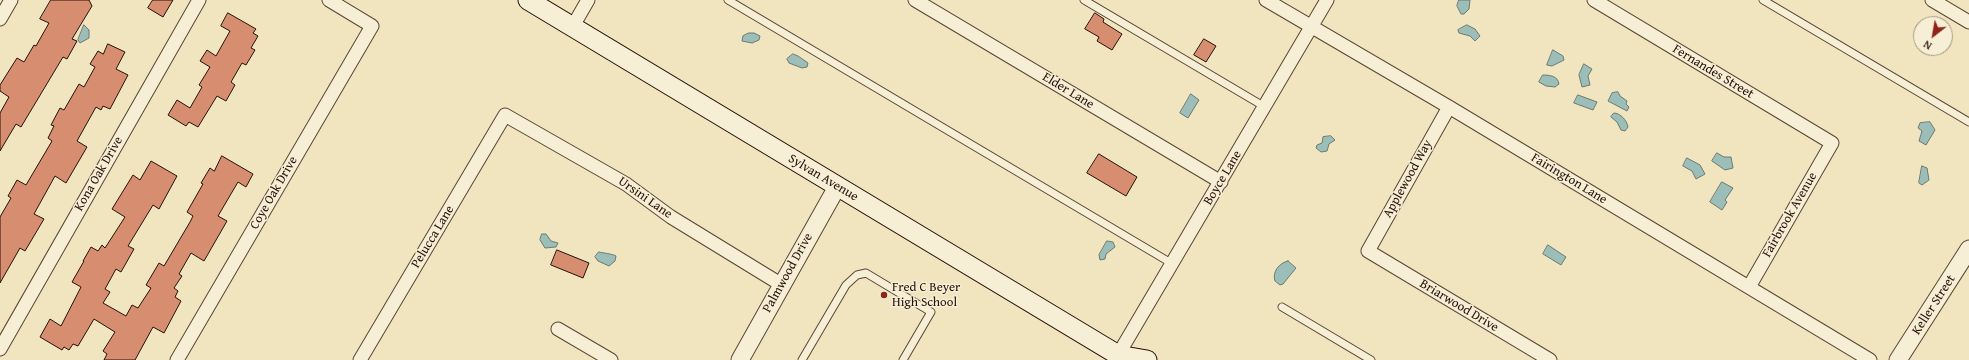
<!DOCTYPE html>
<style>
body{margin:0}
#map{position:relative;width:1969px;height:360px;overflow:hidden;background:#f1e5bf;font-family:"Gentium Book Plus",serif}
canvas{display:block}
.north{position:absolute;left:1913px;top:16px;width:40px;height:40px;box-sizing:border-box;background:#f6eed5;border:1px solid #a39683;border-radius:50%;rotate:211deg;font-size:11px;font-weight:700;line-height:16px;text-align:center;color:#261107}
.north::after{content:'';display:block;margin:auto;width:14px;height:18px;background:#8f2418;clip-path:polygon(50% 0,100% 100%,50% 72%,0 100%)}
</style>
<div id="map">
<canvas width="1969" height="360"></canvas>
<div class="north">N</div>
</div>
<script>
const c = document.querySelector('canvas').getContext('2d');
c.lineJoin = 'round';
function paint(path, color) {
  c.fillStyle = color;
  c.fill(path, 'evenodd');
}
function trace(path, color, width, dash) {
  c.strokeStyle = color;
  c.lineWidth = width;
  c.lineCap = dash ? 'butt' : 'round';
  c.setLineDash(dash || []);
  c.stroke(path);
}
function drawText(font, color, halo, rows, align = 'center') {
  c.font = font + ' "Gentium Book Plus",serif';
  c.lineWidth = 3;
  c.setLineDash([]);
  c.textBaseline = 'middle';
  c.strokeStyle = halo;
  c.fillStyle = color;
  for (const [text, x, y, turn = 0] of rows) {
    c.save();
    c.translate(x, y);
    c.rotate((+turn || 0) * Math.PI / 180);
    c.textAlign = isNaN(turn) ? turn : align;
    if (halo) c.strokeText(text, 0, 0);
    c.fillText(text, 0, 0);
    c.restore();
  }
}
const water = new Path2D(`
 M 1459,0 L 1470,0 L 1469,9 L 1464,14 L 1461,14 L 1457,6 Z
 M 84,25 L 89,30 L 89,38 L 80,43 L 78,40 Z
 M 1467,25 L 1475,29 L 1480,36 L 1475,41 L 1470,36 L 1459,33 L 1458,30 Z
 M 749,33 L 754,33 L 760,36 L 759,40 L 752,43 L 742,41 L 743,36 Z
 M 1553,50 L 1563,56 L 1564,60 L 1552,66 L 1547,65 Z
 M 793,54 L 798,56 L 808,63 L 807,67 L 802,68 L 789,63 L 787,59 Z
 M 1584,64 L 1592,69 L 1588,76 L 1590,85 L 1582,87 L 1579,75 Z
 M 1543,75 C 1550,75 1558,76 1559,84 L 1555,87 L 1546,86 L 1539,82 Z
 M 1618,92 L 1620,96 L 1627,101 L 1626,104 L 1629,107 L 1627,111 L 1608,101 L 1612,93 Z
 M 1191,94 L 1199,100 L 1188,118 L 1180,113 Z
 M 1578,95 L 1597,102 L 1593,110 L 1574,103 Z
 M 1614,113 C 1620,113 1627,120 1628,127 L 1625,131 L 1621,130 L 1617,122 L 1611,117 Z
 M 1930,122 L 1935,130 L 1926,145 L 1919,141 L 1922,131 L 1918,128 L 1920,123 Z
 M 1331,136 L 1335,140 L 1329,144 L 1327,151 L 1321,152 L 1316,148 L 1317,145 L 1322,143 L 1323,137 Z
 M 1717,153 L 1724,157 L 1731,157 L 1733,168 L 1725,170 L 1712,161 Z
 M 1687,158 L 1700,165 L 1705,174 L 1696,179 L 1692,171 L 1683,166 Z
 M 1922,166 L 1927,168 L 1929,180 L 1922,185 L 1919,183 Z
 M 1722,182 L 1733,188 L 1725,200 L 1727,202 L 1722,210 L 1710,202 Z
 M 542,234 L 546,234 L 551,241 L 558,243 L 556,247 L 545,248 L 540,240 Z
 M 1107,241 L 1113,242 L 1115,247 L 1106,254 L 1105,259 L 1100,260 L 1099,255 Z
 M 1548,245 L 1566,257 L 1561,265 L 1543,254 Z
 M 599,252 C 603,253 613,254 616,256 L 615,261 L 609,266 L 598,261 L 595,257 Z
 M 1288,261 L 1296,268 L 1283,284 L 1280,285 L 1275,281 C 1272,272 1279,263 1288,261 Z`);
paint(water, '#9cbeb8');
trace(water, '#6d7971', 1);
const building = new Path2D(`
 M 51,0 L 89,0 L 92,6 L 72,39 L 77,41 L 67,59 L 63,57 L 21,127 L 16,124 L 0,151 L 0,113 L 9,97 L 0,91 L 0,85 L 17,58 L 24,62 L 34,45 L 36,46 L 49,23 L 40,19 Z
 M 153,0 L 173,0 L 163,17 L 148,8 Z
 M 228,13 L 256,29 L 253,33 L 258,36 L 251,48 L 255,50 L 246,65 L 242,63 L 231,82 L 235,85 L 226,101 L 217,96 L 198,127 L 189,122 L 186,126 L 168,115 L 177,100 L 190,108 L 202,87 L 199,85 L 210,67 L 200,61 L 207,50 L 216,56 L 230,31 L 221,26 Z
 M 1095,13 L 1104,19 L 1103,22 L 1122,34 L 1112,50 L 1097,41 L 1099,37 L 1085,29 Z
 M 1204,39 L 1216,46 L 1206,62 L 1194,55 Z
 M 108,44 L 125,52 L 116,69 L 128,75 L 110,109 L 103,106 L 101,110 L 96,107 L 77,141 L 87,147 L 66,183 L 55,176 L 34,214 L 44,219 L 25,251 L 20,248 L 0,283 L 0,217 L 11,198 L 8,196 L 17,180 L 26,185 L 52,141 L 48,138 L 54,126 L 51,125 L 60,108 L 64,110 L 79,84 L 84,87 L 95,67 L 90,64 L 98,51 L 103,54 Z
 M 1099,154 L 1137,177 L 1126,196 L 1087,173 Z
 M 222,156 L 253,174 L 246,187 L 238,182 L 218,216 L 227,221 L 204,261 L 191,253 L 179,274 L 182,276 L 174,288 L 178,291 L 175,297 L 181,301 L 164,333 L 153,327 L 135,360 L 104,360 L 107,354 L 103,351 L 115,332 L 94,319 L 78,346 L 73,344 L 69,350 L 64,347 L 62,350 L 40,337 L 50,319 L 61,326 L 81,287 L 72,282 L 84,261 L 83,261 L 91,247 L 98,251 L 102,245 L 105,248 L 125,217 L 112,209 L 133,175 L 140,180 L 151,161 L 177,176 L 159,209 L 153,205 L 128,246 L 134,249 L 121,272 L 116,269 L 105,289 L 110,292 L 103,303 L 126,316 L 132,305 L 138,308 L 151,288 L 146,285 L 159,263 L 164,266 L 190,222 L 193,216 L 187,212 L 203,184 L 201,183 L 210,168 L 214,171 Z
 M 557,250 L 589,263 L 583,278 L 551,265 Z`);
paint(building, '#d68d70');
trace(building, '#261107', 1);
const service = new Path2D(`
 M 728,0 L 1171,263
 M 1084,0 L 1265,107
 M 1763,0 L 1969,122
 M 1282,307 L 1371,360
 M 802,360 L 846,285 L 857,275 L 866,273 L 931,312 L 903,360`);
const minor = new Path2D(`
 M 915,0 L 1221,182
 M 1266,0 L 1449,107 L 1870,360
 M 1594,0 L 1832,143 L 1749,287
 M 1932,0 L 1969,22
 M 0,19 L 11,0
 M 573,26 L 588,0
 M 1449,107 L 1368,251 L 1550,360
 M 558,329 L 611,360
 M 0,349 L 199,0
 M 1118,355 L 1327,0
 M 177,360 L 372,26 L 329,0
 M 360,360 L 505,115 L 626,184 L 671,217 L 782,285`);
const tertiary = new Path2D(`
 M 740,360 L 837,187
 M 1898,360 L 1969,249`);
const secondary = new Path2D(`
 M 528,0 L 1118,355 L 1121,360
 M 1118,355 L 1147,360`);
trace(service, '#594635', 9);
trace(minor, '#594635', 15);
trace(tertiary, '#594635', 19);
trace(secondary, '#261107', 21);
trace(service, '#f6eed5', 7);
trace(minor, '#f6eed5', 13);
trace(tertiary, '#f6eed5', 17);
trace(secondary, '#f6eed5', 19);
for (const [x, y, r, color] of [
 [884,295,4,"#8f2418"]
]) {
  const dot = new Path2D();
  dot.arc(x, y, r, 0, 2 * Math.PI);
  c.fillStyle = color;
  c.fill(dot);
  trace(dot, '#f6eed5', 1.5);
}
drawText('13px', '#261107', '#f6eed5', [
 ["Fernandes Street",1713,72,31],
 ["Elder Lane",1068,91,31],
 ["Kona Oak Drive",99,174,-60],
 ["Sylvan Avenue",823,178,31],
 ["Boyce Lane",1223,178,-59],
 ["Applewood Way",1408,179,-61],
 ["Fairington Lane",1569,179,31],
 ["Coye Oak Drive",274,193,-60],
 ["Ursini Lane",645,198,35],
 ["Fairbrook Avenue",1790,215,-60],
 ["Pelucca Lane",433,237,-59],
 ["Palmwood Drive",788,273,-61],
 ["Keller Street",1934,305,-57],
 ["Briarwood Drive",1459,306,31]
]);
drawText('13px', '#261107', '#f6eed5', [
 ["Fred C Beyer",892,288],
 ["High School",892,303]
], 'left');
</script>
